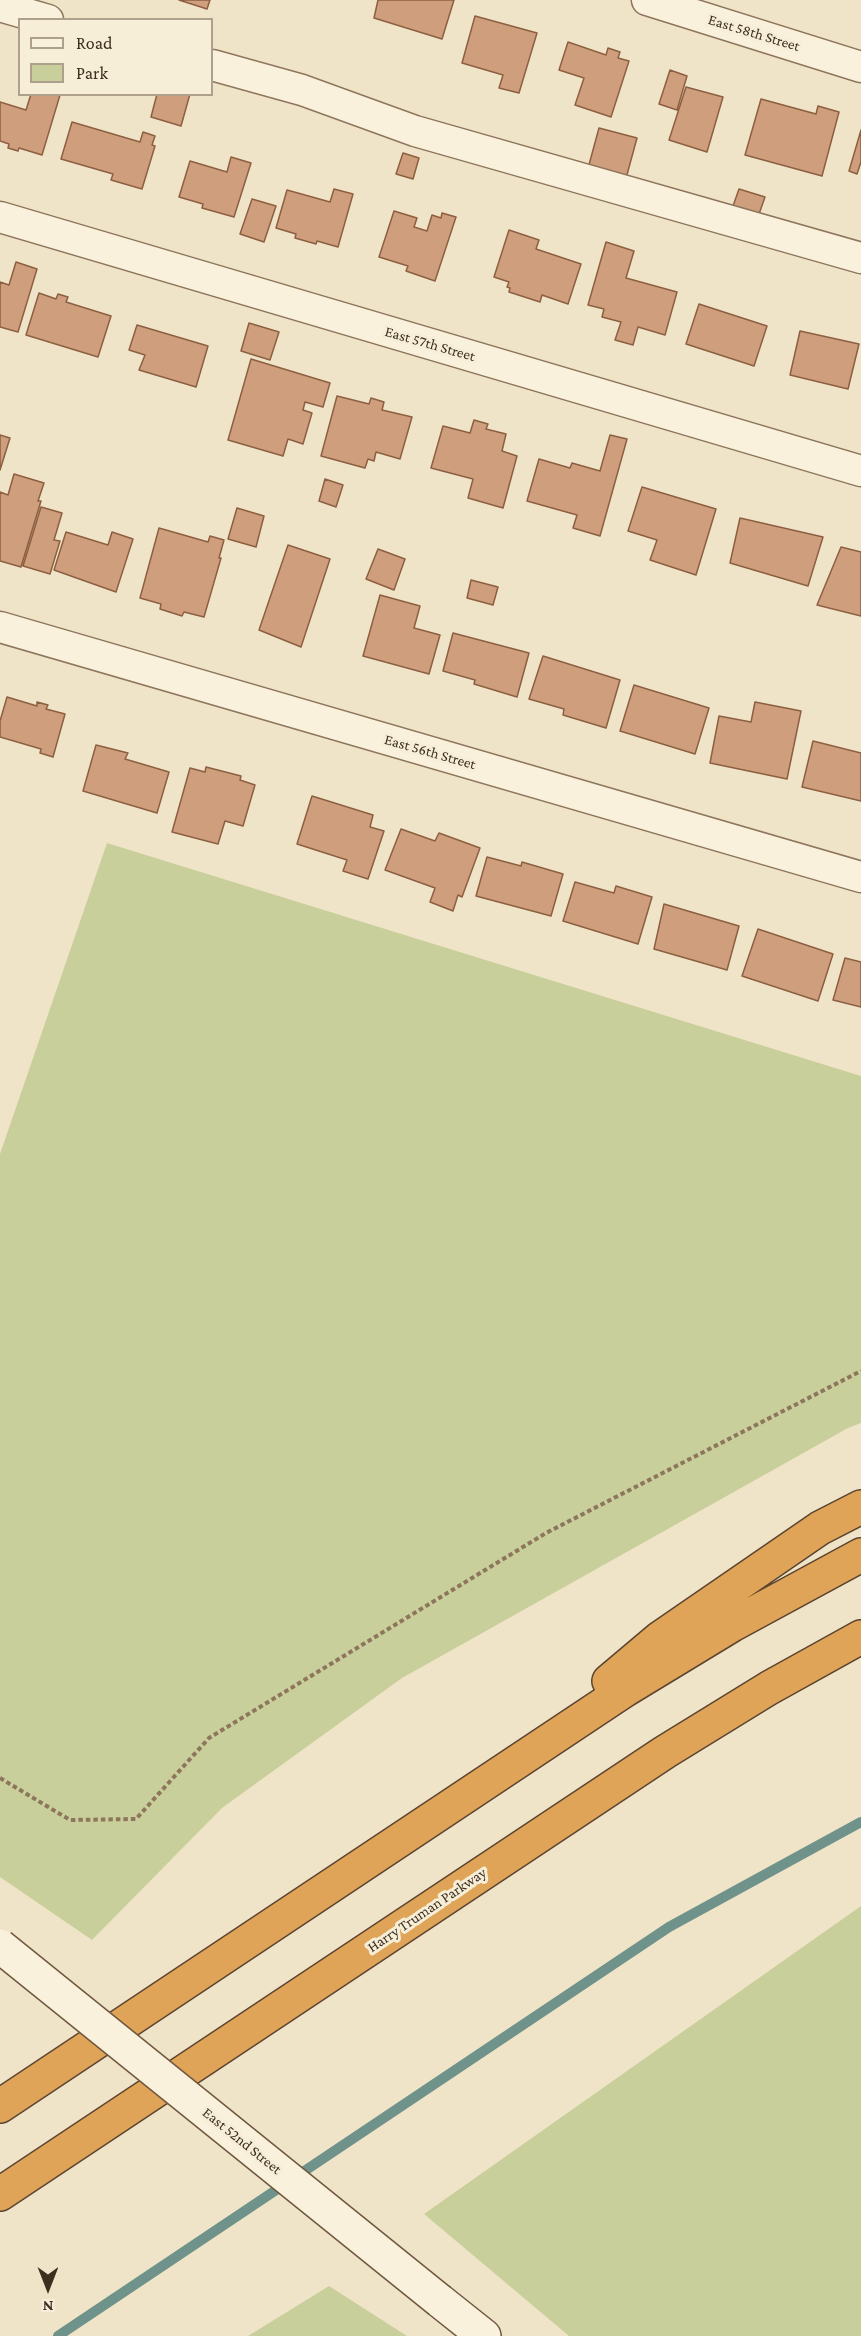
<!DOCTYPE html>
<style>
body{margin:0}
#map{position:relative;width:861px;height:2336px;overflow:hidden;background:#f0e4c8;font-family:"Crimson Pro",serif}
canvas{display:block}
.legend{position:absolute;left:18px;top:18px;width:195px;height:78px;box-sizing:border-box;background:#f7eed8;border:2px solid #ada18e;margin:0;padding:8px 10px;list-style:none;font-size:18px;color:#3d2e20}
.legend li{display:flex;align-items:center;gap:12px;height:30px}
.legend b{width:30px;border:2px solid #ada18e}
.north{position:absolute;left:18px;top:2258px;width:60px;height:60px;-webkit-text-stroke:4px #f7eed8;paint-order:stroke;rotate:180deg;font-size:16px;font-weight:700;line-height:24px;text-align:center;color:#3d2e20}
.north::after{content:'';display:block;margin:auto;width:21px;height:27px;background:#3d2e20;clip-path:polygon(50% 0,100% 100%,50% 72%,0 100%)}
</style>
<div id="map">
<canvas width="861" height="2336"></canvas>
<ul class="legend">
<li><b style="height:8px;background:#faf1dc"></b>Road</li>
<li><b style="height:16px;background:#c9cf9b"></b>Park</li>
</ul>
<div class="north">N</div>
</div>
<script>
const c = document.querySelector('canvas').getContext('2d');
c.lineJoin = 'round';
function paint(path, color) {
  c.fillStyle = color;
  c.fill(path, 'evenodd');
}
function trace(path, color, width, dash) {
  c.strokeStyle = color;
  c.lineWidth = width;
  c.lineCap = dash ? 'butt' : 'round';
  c.setLineDash(dash || []);
  c.stroke(path);
}
function drawText(font, color, halo, rows, align = 'center') {
  c.font = font + ' "Crimson Pro",serif';
  c.lineWidth = 6;
  c.setLineDash([]);
  c.textBaseline = 'middle';
  c.strokeStyle = halo;
  c.fillStyle = color;
  for (const [text, x, y, turn = 0] of rows) {
    c.save();
    c.translate(x, y);
    c.rotate((+turn || 0) * Math.PI / 180);
    c.textAlign = isNaN(turn) ? turn : align;
    if (halo) c.strokeText(text, 0, 0);
    c.fillText(text, 0, 0);
    c.restore();
  }
}
paint(new Path2D(`
 M 107,843 L 861,1076 L 861,1423 L 848,1428 L 402,1678 L 222,1808 L 92,1940 L 0,1877 L 0,1154 Z
 M 861,1906 L 861,2336 L 569,2336 L 424,2214 Z
 M 329,2286 L 407,2336 L 248,2336 Z`), '#c9cf9b');
trace(new Path2D(`
 M 58,2336 L 669,1927 L 861,1822`), '#6f938a', 10);
const building = new Path2D(`
 M 179,0 L 210,0 L 207,9 Z
 M 378,0 L 454,0 L 442,39 L 374,18 Z
 M 475,16 L 537,33 L 519,93 L 499,88 L 503,75 L 462,63 Z
 M 568,42 L 606,55 L 608,48 L 620,52 L 618,58 L 629,61 L 611,117 L 575,105 L 584,78 L 559,70 Z
 M 670,70 L 687,76 L 677,110 L 659,104 Z
 M 686,87 L 723,97 L 707,152 L 669,140 Z
 M 31,94 L 60,95 L 42,155 L 19,148 L 18,151 L 8,148 L 9,144 L 0,141 L 0,102 L 26,110 Z
 M 157,94 L 190,94 L 181,126 L 151,117 Z
 M 761,99 L 816,114 L 818,106 L 839,112 L 822,176 L 745,155 Z
 M 72,122 L 140,142 L 143,132 L 155,136 L 152,145 L 155,146 L 142,189 L 111,180 L 113,174 L 61,159 Z
 M 599,128 L 637,138 L 625,182 L 587,172 Z
 M 861,130 L 861,162 L 857,174 L 849,171 Z
 M 403,153 L 419,158 L 413,179 L 396,174 Z
 M 231,157 L 251,163 L 234,217 L 202,208 L 203,204 L 179,197 L 190,161 L 227,172 Z
 M 334,189 L 353,194 L 338,247 L 317,241 L 316,244 L 295,238 L 296,234 L 276,228 L 287,190 L 330,202 Z
 M 739,189 L 765,197 L 759,214 L 733,206 Z
 M 252,199 L 276,206 L 264,242 L 240,234 Z
 M 394,211 L 417,218 L 414,227 L 427,231 L 432,215 L 441,218 L 442,213 L 456,217 L 435,281 L 406,271 L 408,266 L 379,257 Z
 M 509,230 L 539,240 L 536,249 L 581,264 L 568,304 L 542,295 L 540,302 L 509,292 L 510,288 L 507,287 L 509,282 L 494,277 Z
 M 606,242 L 634,251 L 626,278 L 677,292 L 665,335 L 638,327 L 633,345 L 615,340 L 621,322 L 602,317 L 604,309 L 588,305 Z
 M 16,262 L 37,269 L 18,332 L 0,327 L 0,282 L 9,285 Z
 M 39,293 L 56,299 L 58,294 L 68,297 L 66,302 L 111,316 L 98,357 L 26,335 Z
 M 699,304 L 767,326 L 754,366 L 686,344 Z
 M 249,323 L 279,332 L 270,360 L 241,351 Z
 M 137,325 L 208,346 L 196,387 L 139,370 L 145,355 L 129,350 Z
 M 800,331 L 859,344 L 848,389 L 790,375 Z
 M 251,359 L 330,383 L 323,407 L 305,402 L 303,410 L 312,413 L 303,444 L 288,439 L 283,456 L 228,440 Z
 M 337,396 L 369,404 L 371,398 L 384,402 L 382,410 L 412,417 L 400,459 L 376,452 L 374,461 L 368,459 L 365,468 L 321,456 Z
 M 474,420 L 488,424 L 486,429 L 506,434 L 502,451 L 517,456 L 503,508 L 468,498 L 473,479 L 431,468 L 443,426 L 470,433 Z
 M 0,435 L 10,438 L 0,470 Z
 M 610,435 L 627,439 L 600,536 L 573,528 L 577,515 L 527,501 L 539,459 L 570,468 L 572,463 L 600,471 Z
 M 14,474 L 44,483 L 38,501 L 41,501 L 21,567 L 0,561 L 0,492 L 8,495 Z
 M 325,479 L 343,485 L 336,507 L 319,501 Z
 M 642,487 L 716,509 L 696,575 L 650,560 L 657,540 L 628,531 Z
 M 41,507 L 62,513 L 54,540 L 60,541 L 50,574 L 23,566 Z
 M 237,508 L 264,516 L 256,547 L 228,539 Z
 M 740,518 L 823,537 L 808,586 L 730,563 Z
 M 159,528 L 208,542 L 210,536 L 224,540 L 219,558 L 221,558 L 204,617 L 184,612 L 182,616 L 160,609 L 161,604 L 140,598 Z
 M 66,532 L 108,545 L 112,532 L 133,539 L 116,592 L 54,570 Z
 M 288,545 L 330,559 L 301,647 L 259,630 Z
 M 841,547 L 861,552 L 861,616 L 817,605 Z
 M 378,549 L 405,559 L 394,590 L 366,579 Z
 M 471,580 L 498,587 L 493,605 L 467,598 Z
 M 380,595 L 420,606 L 414,628 L 440,635 L 429,674 L 363,656 Z
 M 453,633 L 529,653 L 517,697 L 474,684 L 475,680 L 443,671 Z
 M 543,656 L 620,680 L 606,728 L 563,715 L 564,709 L 529,699 Z
 M 634,685 L 709,708 L 695,754 L 620,731 Z
 M 7,697 L 37,706 L 37,702 L 48,705 L 46,709 L 65,714 L 53,757 L 40,753 L 41,749 L 0,737 L 0,721 Z
 M 755,702 L 801,711 L 787,779 L 710,763 L 719,716 L 751,722 Z
 M 813,741 L 861,753 L 861,801 L 802,787 Z
 M 96,745 L 128,753 L 125,759 L 169,772 L 157,813 L 83,791 Z
 M 206,767 L 241,776 L 240,780 L 255,785 L 243,826 L 225,821 L 218,844 L 172,832 L 190,768 L 205,772 Z
 M 312,796 L 373,815 L 370,827 L 384,831 L 368,879 L 343,871 L 347,860 L 297,844 Z
 M 401,829 L 435,841 L 439,833 L 480,848 L 462,897 L 458,895 L 453,911 L 430,902 L 435,888 L 385,870 Z
 M 487,857 L 521,866 L 522,862 L 563,874 L 551,916 L 476,896 Z
 M 575,882 L 614,893 L 616,886 L 652,897 L 638,944 L 563,921 Z
 M 664,904 L 739,926 L 727,970 L 654,949 Z
 M 758,929 L 833,954 L 818,1001 L 742,976 Z
 M 845,958 L 861,962 L 861,1007 L 833,1000 Z`);
paint(building, '#cf9f7d');
trace(building, '#8d5f41', 1.5);
const minor = new Path2D(`
 M 647,0 L 861,67
 M 0,6 L 48,20
 M 212,65 L 302,90 L 415,131 L 861,258
 M 0,217 L 861,471
 M 0,627 L 861,877`);
const secondary = new Path2D(`
 M 440,2301 L 484,2336`);
const motorway = new Path2D(`
 M 609,1681 L 660,1638 L 820,1528 L 861,1507
 M 0,2106 L 625,1690 L 732,1625 L 861,1555
 M 0,2194 L 665,1752 L 769,1688 L 861,1637`);
trace(minor, '#8d765c', 33);
trace(secondary, '#6f573f', 36);
trace(motorway, '#5b4430', 36);
trace(new Path2D(`
 M 0,1778 L 70,1820 L 136,1819 L 209,1738 L 546,1533 L 861,1371`), '#8d765c', 4, [4.5, 3]);
trace(minor, '#faf1dc', 30);
trace(secondary, '#faf1dc', 33);
trace(motorway, '#e0a458', 33);
const secondaryBridge = new Path2D(`
 M 0,1946 L 440,2301`);
trace(secondaryBridge, '#6f573f', 36, []);
trace(secondaryBridge, '#faf1dc', 33);
drawText('15px', '#3d2e20', '#f7eed8', [
 ["East 58th Street",754,33,17],
 ["East 57th Street",430,344,16],
 ["East 56th Street",430,752,16],
 ["Harry Truman Parkway",427,1910,-34],
 ["East 52nd Street",242,2141,39]
]);
</script>
